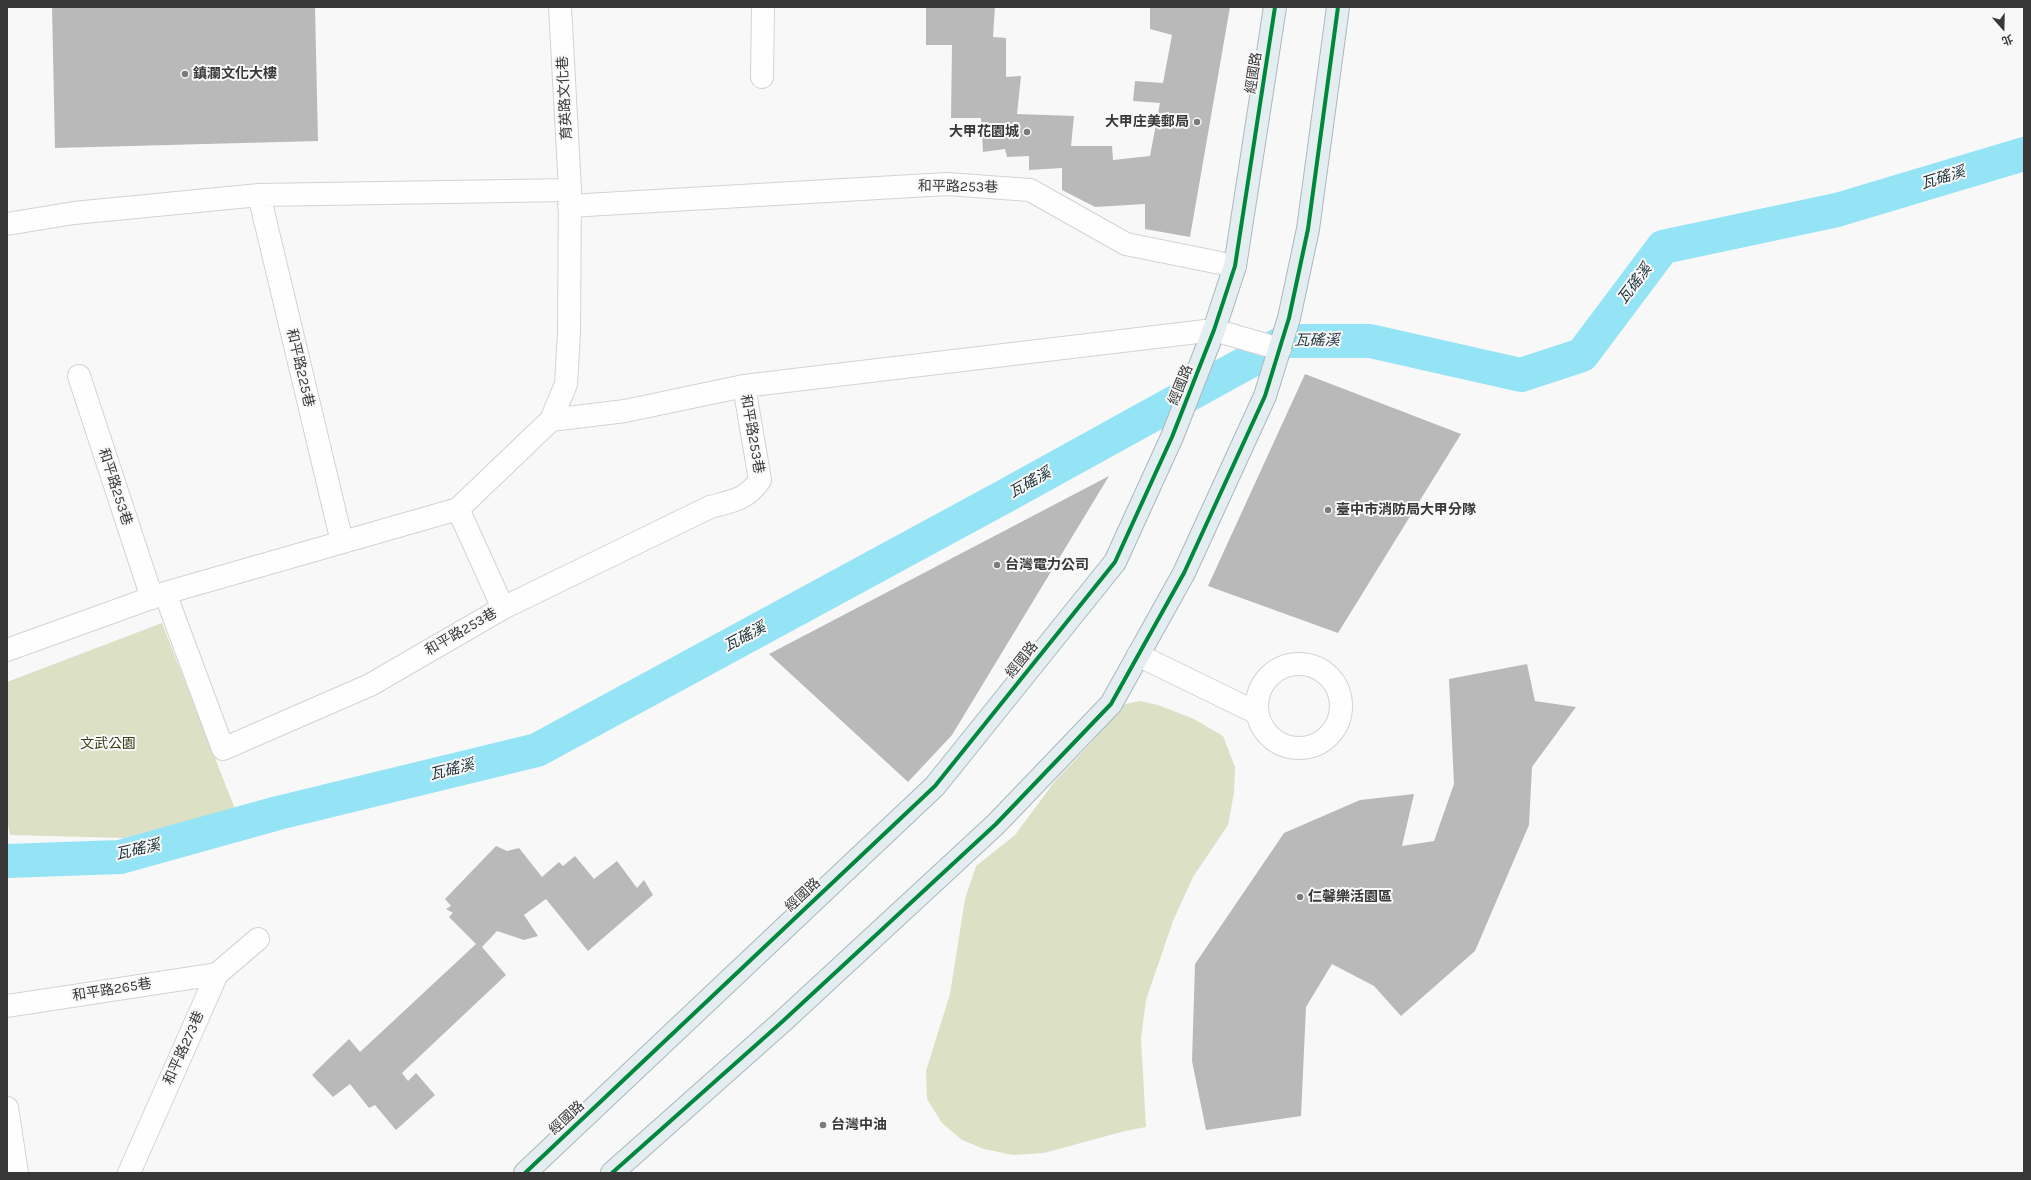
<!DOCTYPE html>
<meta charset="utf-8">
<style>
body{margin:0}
#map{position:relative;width:2031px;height:1180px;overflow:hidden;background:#f8f8f9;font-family:Karla,"Noto Sans TC",sans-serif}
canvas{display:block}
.frame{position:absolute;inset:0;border:8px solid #383839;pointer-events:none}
.north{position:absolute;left:1983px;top:8px;width:40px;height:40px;-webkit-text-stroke:3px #f8f8f9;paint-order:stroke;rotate:160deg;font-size:11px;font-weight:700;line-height:16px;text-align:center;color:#383839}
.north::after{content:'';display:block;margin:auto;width:14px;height:18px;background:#383839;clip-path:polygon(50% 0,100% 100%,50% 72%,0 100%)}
</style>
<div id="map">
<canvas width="2031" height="1180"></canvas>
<div class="frame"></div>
<div class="north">北</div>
</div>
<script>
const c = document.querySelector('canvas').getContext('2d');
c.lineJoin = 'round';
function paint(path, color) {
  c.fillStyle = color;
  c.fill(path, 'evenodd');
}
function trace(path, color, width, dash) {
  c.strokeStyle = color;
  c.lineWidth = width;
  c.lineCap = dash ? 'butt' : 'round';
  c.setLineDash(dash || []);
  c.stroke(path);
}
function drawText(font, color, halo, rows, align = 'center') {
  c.font = font + ' Karla,"Noto Sans TC",sans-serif';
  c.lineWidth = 4;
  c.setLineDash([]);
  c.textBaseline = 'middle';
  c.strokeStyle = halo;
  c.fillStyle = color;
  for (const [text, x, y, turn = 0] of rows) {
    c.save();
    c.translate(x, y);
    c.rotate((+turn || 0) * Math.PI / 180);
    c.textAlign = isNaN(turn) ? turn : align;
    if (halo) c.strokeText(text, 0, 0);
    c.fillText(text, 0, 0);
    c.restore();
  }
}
paint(new Path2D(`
 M 162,623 L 235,809 L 124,838 L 10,835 L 7,820 L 7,682 Z
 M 1140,701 L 1158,705 L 1194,719 L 1223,736 L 1235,767 L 1234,793 L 1228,825 L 1193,877 L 1173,921 L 1146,1000 L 1141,1039 L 1146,1127 L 1125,1131 L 1044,1153 L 1013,1155 L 984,1149 L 962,1140 L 942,1123 L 927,1099 L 926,1071 L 950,994 L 965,899 L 976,866 L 1015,835 L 1055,781 L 1092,742 L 1121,705 Z`), '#dce0c4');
trace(new Path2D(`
 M 7,861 L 120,857 L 278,813 L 537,750 L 1007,495 L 1286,341 L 1370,341 L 1521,375 L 1582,355 L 1663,247 L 1837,210 L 2024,154`), '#94e4f6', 34);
paint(new Path2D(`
 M 52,7 L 315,7 L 318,141 L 55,148 Z
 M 926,7 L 995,7 L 993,37 L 1006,38 L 1006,77 L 1021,76 L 1017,114 L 1074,116 L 1071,146 L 1112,146 L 1113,160 L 1150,156 L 1160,103 L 1133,101 L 1135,81 L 1163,83 L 1172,35 L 1150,29 L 1150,7 L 1230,7 L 1190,237 L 1145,229 L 1145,204 L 1095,207 L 1062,190 L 1062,168 L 1029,170 L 1029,156 L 1007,157 L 1005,149 L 983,152 L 981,118 L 951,118 L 952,45 L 926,45 Z
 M 1305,374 L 1461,434 L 1338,633 L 1208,586 Z
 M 1109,476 L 952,735 L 908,782 L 769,654 Z
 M 1527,664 L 1535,701 L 1576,707 L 1532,767 L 1529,825 L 1475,951 L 1401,1016 L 1374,986 L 1332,964 L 1306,1007 L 1301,1116 L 1206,1130 L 1192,1061 L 1195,964 L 1284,833 L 1360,800 L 1414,794 L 1402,846 L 1434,841 L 1454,784 L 1449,679 Z
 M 496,846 L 507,851 L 519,848 L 542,877 L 559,862 L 563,866 L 575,856 L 594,879 L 617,861 L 637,888 L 644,880 L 653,895 L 588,951 L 546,899 L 524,915 L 538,936 L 524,940 L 497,931 L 482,947 L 506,975 L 402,1073 L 408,1081 L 416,1073 L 435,1095 L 396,1130 L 375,1105 L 369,1108 L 350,1084 L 333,1097 L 312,1075 L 349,1039 L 360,1052 L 476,944 L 449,917 L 453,913 L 446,909 L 451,906 L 445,899 Z`), '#b9b9ba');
const minor = new Path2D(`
 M 762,77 L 763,7
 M 259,195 L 342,542
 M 569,206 L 947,184 L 1030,190 L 1126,244 L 1235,266
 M 7,224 L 74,213 L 259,195 L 570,190
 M 79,376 L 152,598
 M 551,420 L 625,411 L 744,386 L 1214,330 L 1280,349
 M 458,509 L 503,608
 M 165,593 L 223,749 L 370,685 L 503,608 L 710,507 C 733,501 746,500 760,480 L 744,386
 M 7,650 L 165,593 L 458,509 L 551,420 L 566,384 L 569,333 L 570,190 L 560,7
 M 1138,655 L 1257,713
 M1257 706a42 42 0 1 1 84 0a42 42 0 1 1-84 0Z
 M 7,1006 L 217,974
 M 7,1108 L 17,1173
 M 129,1173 L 217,974 L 258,939`);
const major = new Path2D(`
 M 525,1173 L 935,786 L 1115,562 L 1172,437 L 1214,330 L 1235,266 L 1275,7
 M 612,1173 L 783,1021 L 996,824 L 1111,704 L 1184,573 L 1265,396 L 1289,318 L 1308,229 L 1338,7`);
trace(minor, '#d2d3d3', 24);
trace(major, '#a9b8bf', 24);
trace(minor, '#fefefe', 22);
trace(major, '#e4edf0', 22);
trace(new Path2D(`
 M 525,1173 L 935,786 L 1115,562 L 1172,437 L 1214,330 L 1235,266 L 1275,7
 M 612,1173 L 783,1021 L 996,824 L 1111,704 L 1184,573 L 1265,396 L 1289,318 L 1308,229 L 1338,7`), '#00873e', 4);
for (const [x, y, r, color] of [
 [185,74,4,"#7b7b7c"],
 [1197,122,4,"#7b7b7c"],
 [1027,132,4,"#7b7b7c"],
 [1328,510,4,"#7b7b7c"],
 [997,565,4,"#7b7b7c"],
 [1300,897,4,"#7b7b7c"],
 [823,1125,4,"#7b7b7c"]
]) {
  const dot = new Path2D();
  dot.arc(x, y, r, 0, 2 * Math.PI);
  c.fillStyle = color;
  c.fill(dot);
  trace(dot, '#f8f8f9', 1.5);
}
drawText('14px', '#383839', '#f8f8f9', [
 ["經國路",1254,73,-81],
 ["育英路文化巷",565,98,-93],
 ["和平路253巷",958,187,1],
 ["和平路225巷",300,368,77],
 ["經國路",1181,385,-68],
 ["和平路253巷",752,434,80],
 ["和平路253巷",115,487,72],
 ["和平路253巷",461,632,-30],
 ["經國路",1022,660,-51],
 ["經國路",803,895,-43],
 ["和平路265巷",112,990,-9],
 ["和平路273巷",184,1048,-66],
 ["經國路",567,1118,-43]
]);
drawText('bold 14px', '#383839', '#f8f8f9', [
 ["鎮瀾文化大樓",193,74],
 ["大甲庄美郵局",1189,122,"right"],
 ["大甲花園城",1019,132,"right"],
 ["臺中市消防局大甲分隊",1336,510],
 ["台灣電力公司",1005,565],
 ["仁馨樂活園區",1308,897],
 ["台灣中油",831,1125]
], 'left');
drawText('14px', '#3a3c18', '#f8f8f9', [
 ["文武公園",108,744]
]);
drawText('italic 15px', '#1d3237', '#f8f8f9', [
 ["瓦磘溪",1943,178,-17],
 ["瓦磘溪",1635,284,-53],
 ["瓦磘溪",1317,341],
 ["瓦磘溪",1030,483,-29],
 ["瓦磘溪",745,637,-28],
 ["瓦磘溪",452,770,-14],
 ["瓦磘溪",138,850,-13]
]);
</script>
